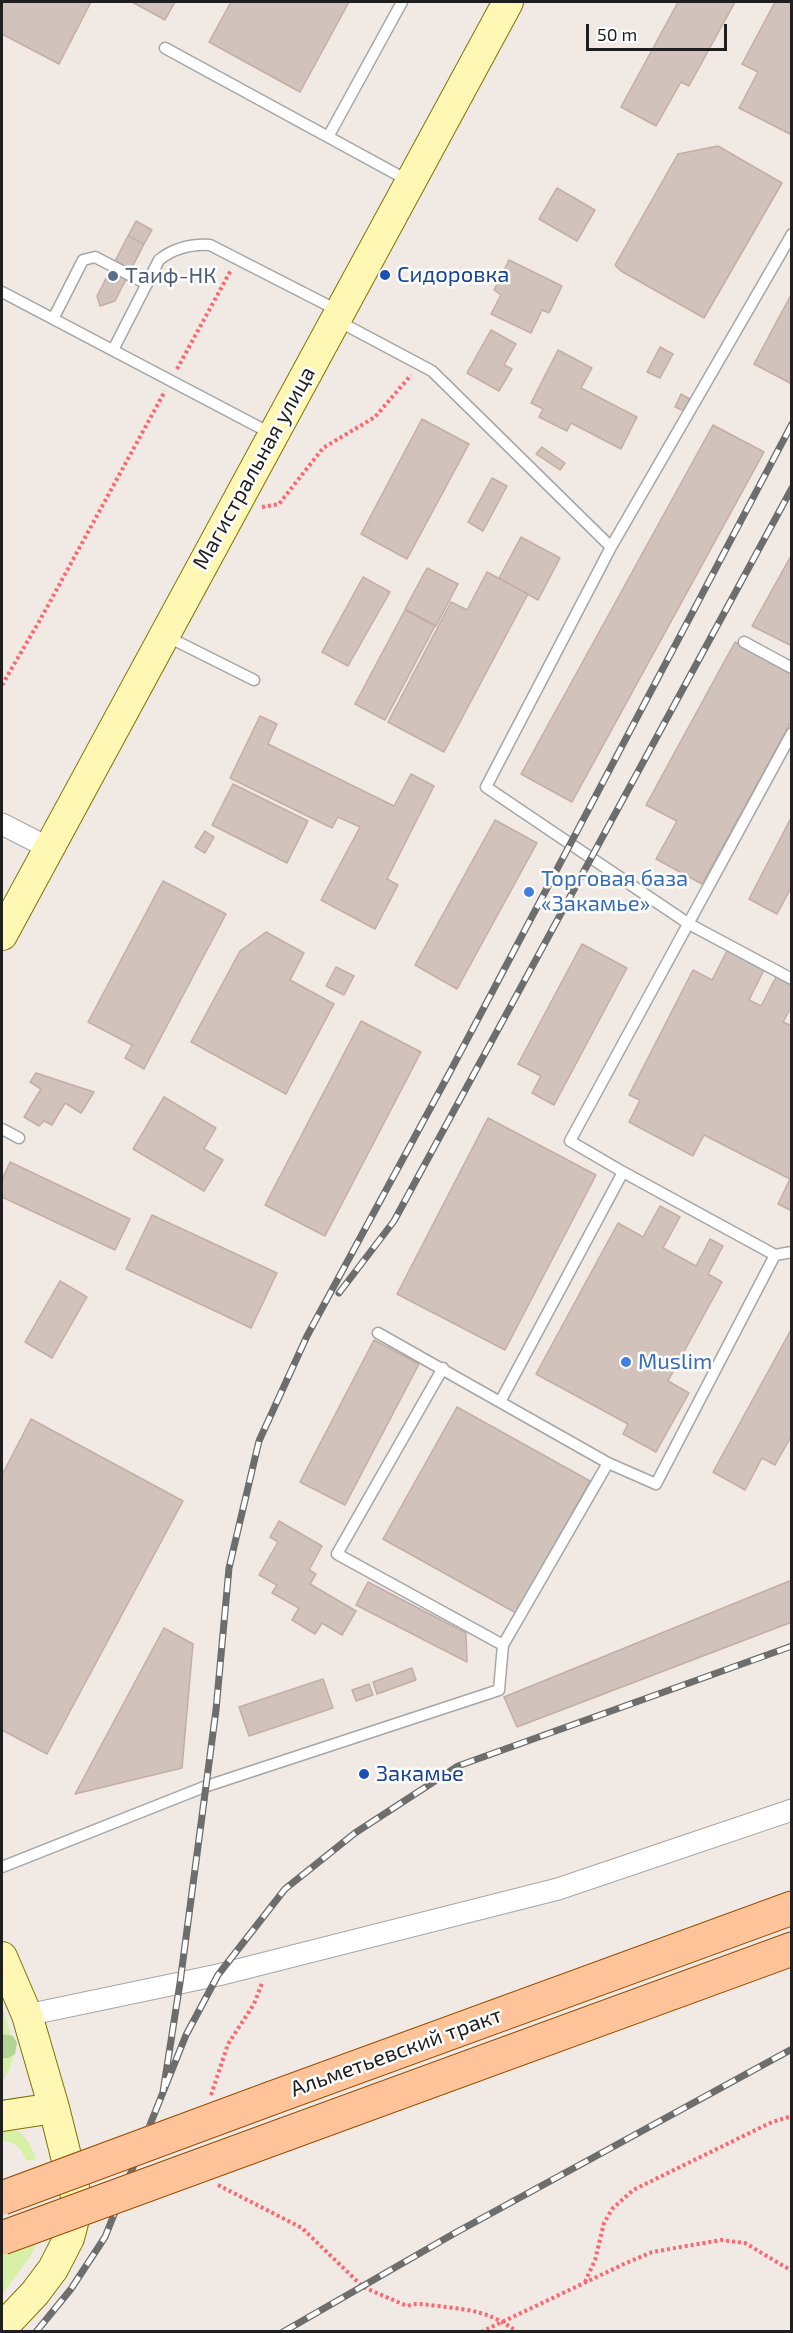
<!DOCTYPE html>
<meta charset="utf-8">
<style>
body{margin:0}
#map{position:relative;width:793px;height:2333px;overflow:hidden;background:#f1eae4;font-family:"Exo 2",sans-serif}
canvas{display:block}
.frame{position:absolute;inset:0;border:3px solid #1f1f1f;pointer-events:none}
.scale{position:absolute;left:586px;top:24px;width:141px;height:27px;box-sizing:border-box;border:3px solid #1f1f1f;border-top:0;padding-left:8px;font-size:18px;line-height:21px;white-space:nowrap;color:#1f1f1f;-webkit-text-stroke:4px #fff;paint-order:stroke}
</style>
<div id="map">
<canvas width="793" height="2333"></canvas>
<div class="frame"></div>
<div class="scale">50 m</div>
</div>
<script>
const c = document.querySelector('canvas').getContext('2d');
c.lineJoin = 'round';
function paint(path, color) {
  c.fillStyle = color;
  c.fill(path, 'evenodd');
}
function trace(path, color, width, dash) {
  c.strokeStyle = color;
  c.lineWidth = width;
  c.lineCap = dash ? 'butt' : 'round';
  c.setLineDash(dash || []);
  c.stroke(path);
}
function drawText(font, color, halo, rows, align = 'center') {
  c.font = font + ' "Exo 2",sans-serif';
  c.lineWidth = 5;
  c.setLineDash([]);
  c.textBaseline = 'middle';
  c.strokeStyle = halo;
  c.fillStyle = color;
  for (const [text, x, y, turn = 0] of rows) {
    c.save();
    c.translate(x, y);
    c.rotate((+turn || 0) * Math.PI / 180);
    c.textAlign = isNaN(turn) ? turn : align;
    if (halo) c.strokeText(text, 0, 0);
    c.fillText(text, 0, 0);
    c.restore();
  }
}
paint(new Path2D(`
 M 2,2008 C 11,2033 22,2058 2,2081 Z
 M 2,2124 C 22,2130 29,2139 36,2159 L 26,2161 C 22,2148 16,2143 2,2140 Z
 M 42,2232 L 31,2255 L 2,2295 L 2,2248 Z`), '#d6f0a5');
paint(new Path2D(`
 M 2,2034 L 13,2036 L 17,2043 L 15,2054 L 8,2058 L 2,2058 Z`), '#b1d494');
const building = new Path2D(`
 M 2,2 L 91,2 L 59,64 L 2,34 Z
 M 132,2 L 175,2 L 165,20 Z
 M 231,2 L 349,2 L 300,92 L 209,42 Z
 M 678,2 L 735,2 L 689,86 L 681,82 L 656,126 L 621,107 Z
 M 775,2 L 792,2 L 792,135 L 739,108 L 758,72 L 742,64 Z
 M 718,146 L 782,183 L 704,318 L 621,271 L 615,265 L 678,154 Z
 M 557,188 L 595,210 L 577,241 L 539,219 Z
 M 136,221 L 152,230 L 144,244 L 128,236 Z
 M 128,236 L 144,244 L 115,301 L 100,306 L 97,296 Z
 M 509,260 L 562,286 L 549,313 L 542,310 L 531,333 L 491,314 L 501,295 L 494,290 Z
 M 792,293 L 792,384 L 754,364 Z
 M 491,330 L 516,344 L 504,365 L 512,369 L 499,391 L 467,373 Z
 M 660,347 L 673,354 L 660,378 L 647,372 Z
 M 558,350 L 592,368 L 581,388 L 637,417 L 621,449 L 571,423 L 567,431 L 539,417 L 543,409 L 531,403 Z
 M 681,394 L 690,399 L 684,411 L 675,407 Z
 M 422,419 L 469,444 L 407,559 L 361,534 Z
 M 713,425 L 764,452 L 572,802 L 521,774 Z
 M 542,447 L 565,463 L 560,470 L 536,454 Z
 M 492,478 L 507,486 L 483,531 L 468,522 Z
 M 521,537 L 560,558 L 538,600 L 499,578 Z
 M 792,554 L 792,646 L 752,626 Z
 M 427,568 L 458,584 L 436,626 L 405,609 Z
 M 487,572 L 528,594 L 444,752 L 388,722 L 451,602 L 467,610 Z
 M 363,577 L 390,592 L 348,666 L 322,652 Z
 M 405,610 L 435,626 L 385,720 L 355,704 Z
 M 735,642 L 792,673 L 792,720 L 702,884 L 656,859 L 677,821 L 646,805 Z
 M 260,716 L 277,724 L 268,744 L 394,806 L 411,774 L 434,786 L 387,879 L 398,885 L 375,929 L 321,900 L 360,827 L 338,817 L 332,828 L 230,778 Z
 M 233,784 L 308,821 L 287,863 L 212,825 Z
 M 792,816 L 792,886 L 777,914 L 749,899 Z
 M 495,820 L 537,843 L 457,989 L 415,965 Z
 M 205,831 L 214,837 L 205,853 L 195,847 Z
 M 163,881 L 226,914 L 144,1069 L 125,1058 L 132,1045 L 88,1022 Z
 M 266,932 L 304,953 L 290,980 L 334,1004 L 286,1094 L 191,1042 L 240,951 Z
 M 582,944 L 627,968 L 554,1105 L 532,1093 L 541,1076 L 518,1064 Z
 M 728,949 L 765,968 L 749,1000 L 761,1006 L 777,975 L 792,983 L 792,1006 L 783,1022 L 792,1026 L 792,1211 L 778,1204 L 790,1179 L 704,1135 L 693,1156 L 629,1122 L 640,1100 L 629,1095 L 693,970 L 712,980 Z
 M 336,967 L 354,976 L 344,995 L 326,986 Z
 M 361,1021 L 421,1052 L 325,1236 L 265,1205 Z
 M 36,1073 L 94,1092 L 81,1113 L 65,1103 L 52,1125 L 44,1121 L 39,1126 L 24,1117 L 41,1089 L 30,1082 Z
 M 164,1097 L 216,1128 L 204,1149 L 223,1160 L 204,1191 L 133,1149 Z
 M 488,1118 L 596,1175 L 505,1350 L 397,1294 Z
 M 10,1162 L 130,1219 L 115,1250 L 2,1197 L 2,1180 Z
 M 660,1206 L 680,1217 L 663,1248 L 696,1266 L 710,1239 L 723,1246 L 708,1274 L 722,1282 L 668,1381 L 689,1393 L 656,1452 L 623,1434 L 628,1424 L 536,1374 L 618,1223 L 643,1237 Z
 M 152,1215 L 277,1273 L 251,1328 L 126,1269 Z
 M 60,1281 L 87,1297 L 52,1358 L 25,1342 Z
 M 792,1328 L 792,1435 L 775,1465 L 762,1458 L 745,1490 L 713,1472 Z
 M 374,1340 L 419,1364 L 345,1505 L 300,1482 Z
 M 457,1407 L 590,1481 L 516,1613 L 383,1539 Z
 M 31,1419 L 183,1501 L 47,1754 L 2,1730 L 2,1475 Z
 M 279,1521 L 322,1546 L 309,1570 L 316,1574 L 310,1584 L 356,1611 L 342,1635 L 322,1623 L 315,1634 L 292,1620 L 299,1608 L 272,1593 L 277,1585 L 259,1575 L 278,1542 L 270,1537 Z
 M 792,1580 L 792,1622 L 517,1727 L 504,1697 Z
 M 368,1582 L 466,1633 L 467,1662 L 356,1605 Z
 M 164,1628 L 193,1644 L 182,1768 L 75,1794 Z
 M 412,1668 L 416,1680 L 377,1694 L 373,1682 Z
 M 323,1679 L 333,1708 L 249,1736 L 239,1707 Z
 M 369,1684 L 373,1695 L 356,1701 L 352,1690 Z`);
paint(building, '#d1c2bc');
trace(building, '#c4ada5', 1.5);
const service = new Path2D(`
 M 165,48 L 409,181
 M 328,137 L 402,2
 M 2,292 L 272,434
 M 53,319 L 83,260 L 95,257 L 147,284
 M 338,321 L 432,371 L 611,547 L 486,787 L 689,924 L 792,979
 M 113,350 L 159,260 C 174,248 192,244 210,245 L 337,310
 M 611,547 L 792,234
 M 166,636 L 254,680
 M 744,642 L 792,668
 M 2,1129 L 19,1138
 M 775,1255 L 792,1252
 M 378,1333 L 500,1402
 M 443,1368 L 337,1554 L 503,1645
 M 608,1463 L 656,1484 L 775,1255 L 623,1172
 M 2,1867 L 204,1787 L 499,1690 L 503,1645 L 608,1463 L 500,1402 L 623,1172 L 570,1141 L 792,733`);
const minor = new Path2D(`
 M 2,824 L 49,848
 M 27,2015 L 218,1975 L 558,1889 L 792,1810`);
const secondary = new Path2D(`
 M 2,935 L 508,2
 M 2,1957 L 27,2015 L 54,2108 L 78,2204 L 69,2238 L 53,2269 L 35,2293 L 2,2328
 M 2,2116 L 54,2108`);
const primary = new Path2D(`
 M 272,2098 L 792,1908
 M 286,2134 L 792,1949`);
trace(service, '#a6a6a6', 13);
trace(minor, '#a6a6a6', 23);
trace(secondary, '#7b7500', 32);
trace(primary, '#994e00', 35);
trace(new Path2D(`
 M 177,369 L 231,270
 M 262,507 L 279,504 L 323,448 L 375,417 L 411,375
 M 2,685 L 40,620 L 165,391
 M 211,2095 L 228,2044 L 254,2004 L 262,1983
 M 218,2185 L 302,2228 L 363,2287 L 407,2306 C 418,2302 426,2305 438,2306 C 470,2310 490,2311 517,2332
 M 585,2282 L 595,2260 L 604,2223 L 612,2209 L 633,2190 L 772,2122 L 792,2116
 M 481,2332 L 624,2264 L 652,2252 L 721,2240 L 745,2243 L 792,2271`), '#ff666f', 4, [3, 3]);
trace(service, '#fff', 10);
trace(minor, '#fff', 21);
trace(secondary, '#fff7b3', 30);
trace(primary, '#ffc39a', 33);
const rail = new Path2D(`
 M 339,1293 L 394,1221 L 792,488
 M 163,2092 L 180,1983 L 216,1710 L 229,1568 L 259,1441 L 307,1336 L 451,1070 L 792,424
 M 36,2332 L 71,2289 L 105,2237 L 186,2035 L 218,1975 L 285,1889 L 355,1833 L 458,1766 L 792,1646
 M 283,2332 L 455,2233 L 792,2049`);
trace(rail, '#6d6d6d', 7);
trace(rail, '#fff', 4.5, [14]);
const primaryBridge = new Path2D(`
 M 2,2198 L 272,2098
 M 2,2238 L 286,2134`);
trace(primaryBridge, '#994e00', 35, []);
trace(primaryBridge, '#ffc39a', 33);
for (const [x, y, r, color] of [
 [385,275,6,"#1a4fb4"],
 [113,276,6,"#5c6f8a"],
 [529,892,6,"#3f7fe0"],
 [626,1362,6,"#3f7fe0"],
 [364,1774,6,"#1a4fb4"]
]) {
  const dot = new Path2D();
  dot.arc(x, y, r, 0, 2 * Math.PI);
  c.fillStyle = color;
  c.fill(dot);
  trace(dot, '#fff', 2);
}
drawText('22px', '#164399', '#fff', [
 ["Сидоровка",397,275],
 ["Закамье",376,1774]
], 'left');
drawText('22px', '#4e5e75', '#fff', [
 ["Таиф-НК",125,276]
], 'left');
drawText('22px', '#1f1f1f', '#fff', [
 ["Магистральная улица",254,468,-61],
 ["Альметьевский тракт",396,2052,-20]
]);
drawText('22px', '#366cbe', '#fff', [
 ["Торговая база",541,879],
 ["«Закамье»",541,904],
 ["Muslim",638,1362]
], 'left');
</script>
